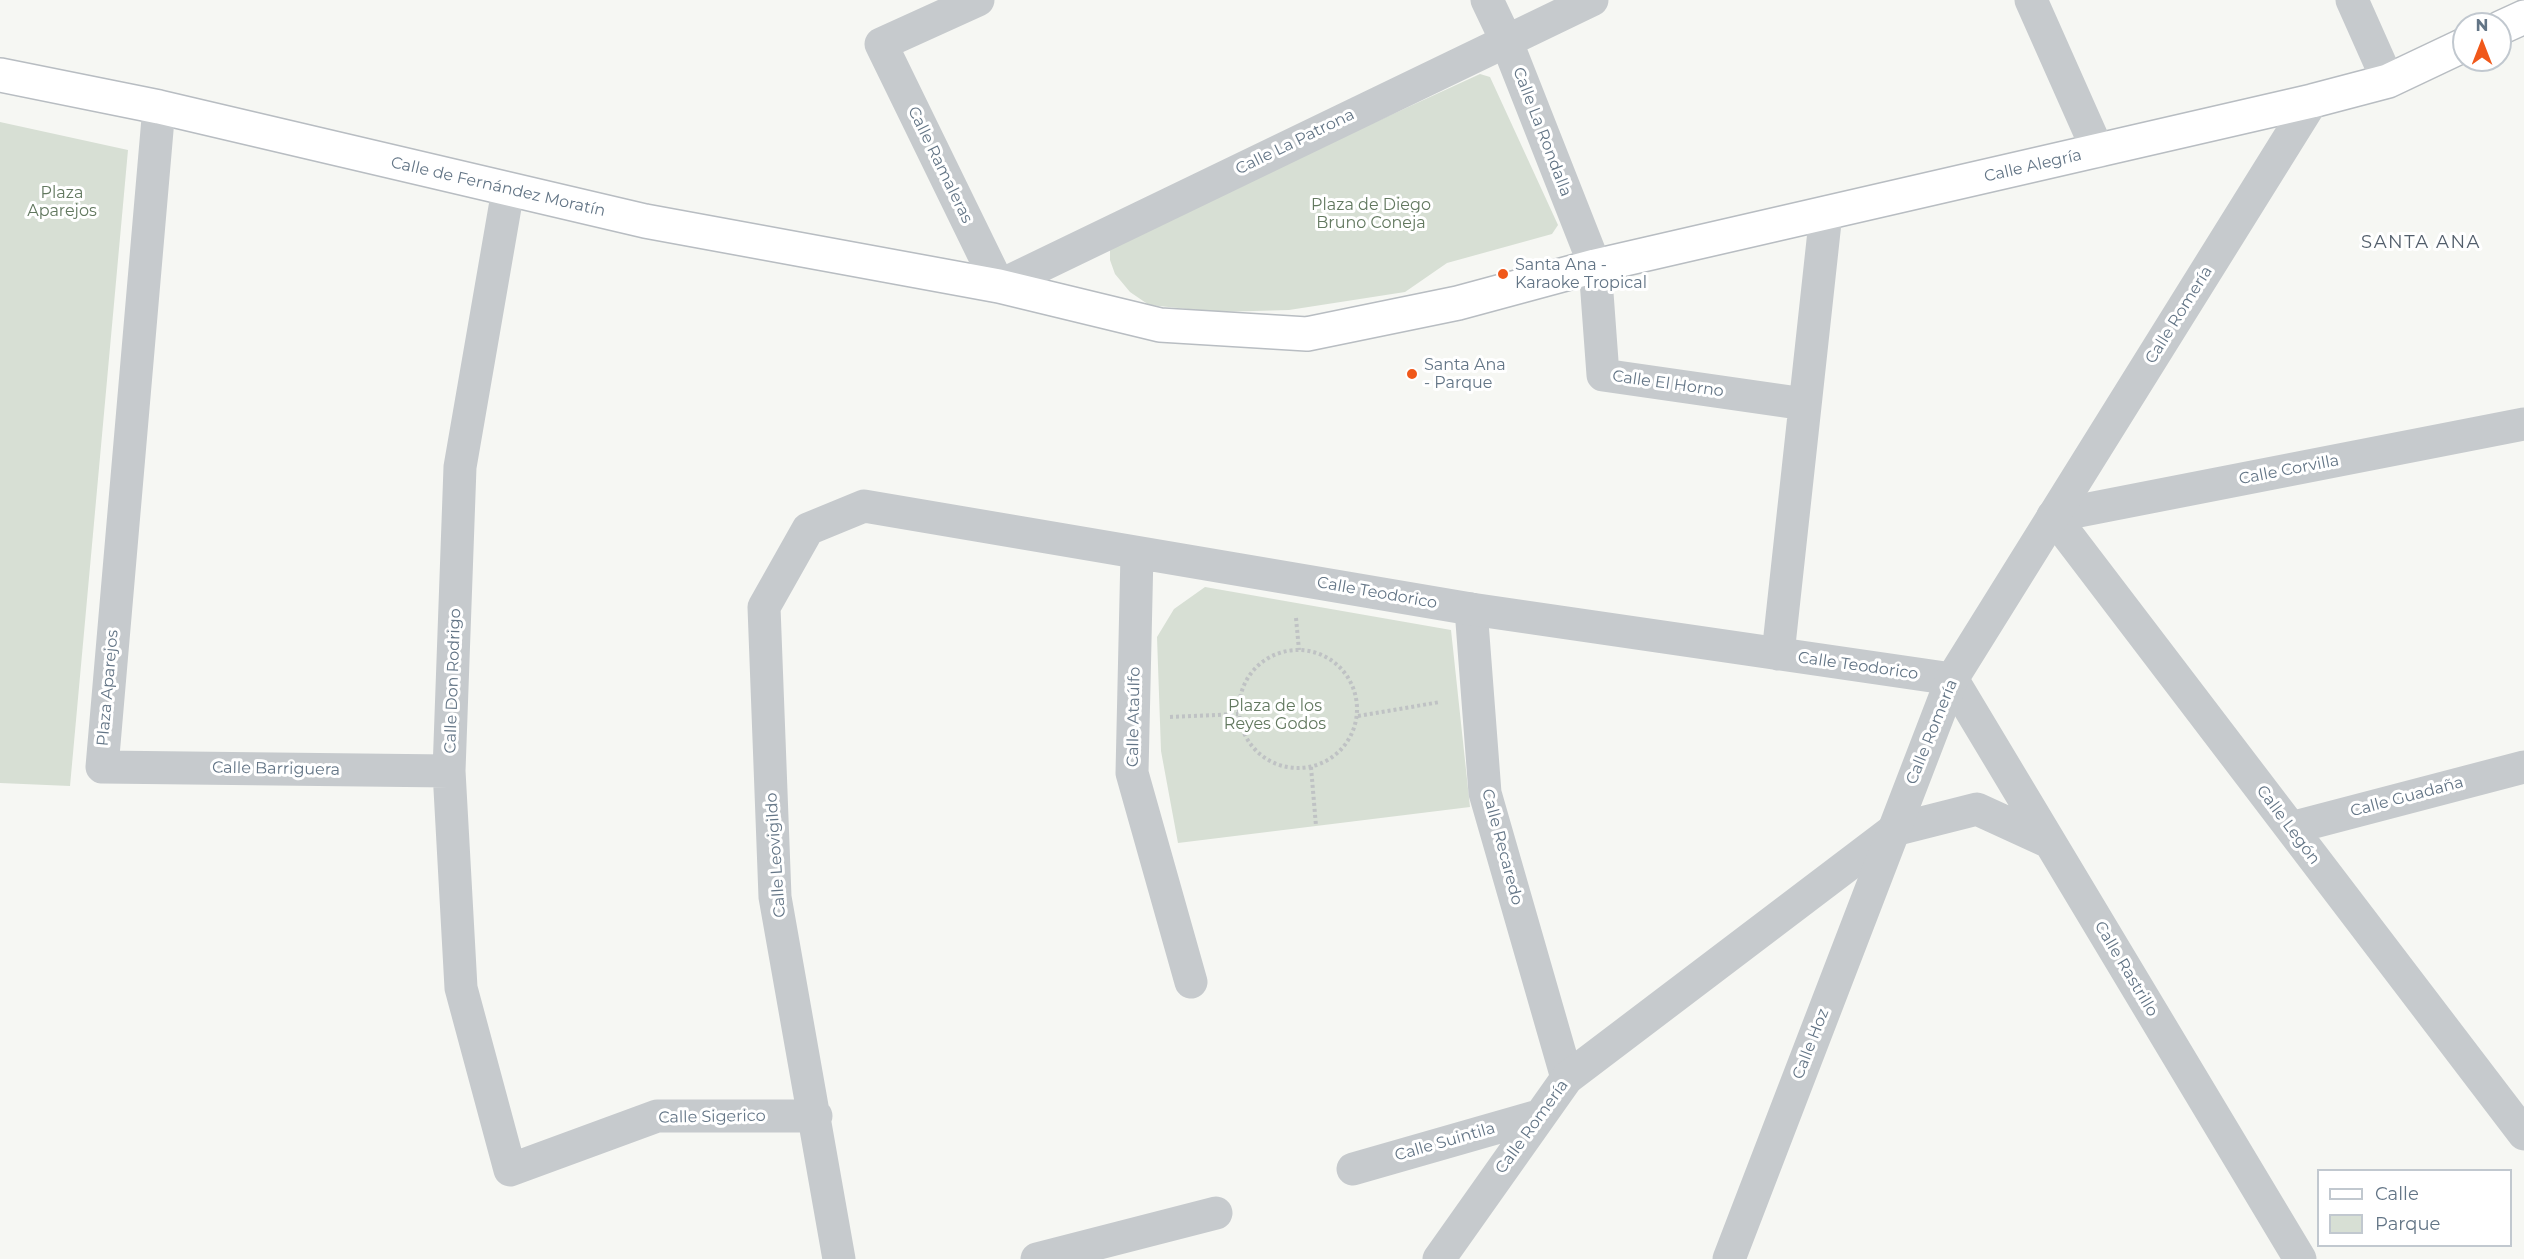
<!DOCTYPE html>
<meta charset="utf-8">
<style>
body{margin:0}
#map{position:relative;width:2524px;height:1259px;overflow:hidden;background:#f6f7f3;font-family:Montserrat,sans-serif}
canvas{display:block}
.legend{position:absolute;left:2317px;top:1169px;width:195px;height:78px;box-sizing:border-box;background:#fff;border:2px solid #c1c8cf;margin:0;padding:8px 10px;list-style:none;font-size:18px;color:#637586}
.legend li{display:flex;align-items:center;gap:12px;height:30px}
.legend b{width:30px;border:2px solid #c1c8cf}
.north{position:absolute;left:2452px;top:12px;width:60px;height:60px;box-sizing:border-box;background:#fff;border:2px solid #c1c8cf;border-radius:50%;rotate:0deg;font-size:16px;font-weight:700;line-height:24px;text-align:center;color:#637586}
.north::after{content:'';display:block;margin:auto;width:21px;height:27px;background:#f0581a;clip-path:polygon(50% 0,100% 100%,50% 72%,0 100%)}
</style>
<div id="map">
<canvas width="2524" height="1259"></canvas>
<ul class="legend">
<li><b style="height:8px;background:#fff"></b>Calle</li>
<li><b style="height:16px;background:#d7dfd4"></b>Parque</li>
</ul>
<div class="north">N</div>
</div>
<script>
const c = document.querySelector('canvas').getContext('2d');
c.lineJoin = 'round';
function paint(path, color) {
  c.fillStyle = color;
  c.fill(path, 'evenodd');
}
function trace(path, color, width, dash) {
  c.strokeStyle = color;
  c.lineWidth = width;
  c.lineCap = dash ? 'butt' : 'round';
  c.setLineDash(dash || []);
  c.stroke(path);
}
function drawText(font, color, halo, rows, align = 'center') {
  c.font = font + ' Montserrat,sans-serif';
  c.lineWidth = 6;
  c.setLineDash([]);
  c.textBaseline = 'middle';
  c.strokeStyle = halo;
  c.fillStyle = color;
  for (const [text, x, y, turn = 0] of rows) {
    c.save();
    c.translate(x, y);
    c.rotate((+turn || 0) * Math.PI / 180);
    c.textAlign = isNaN(turn) ? turn : align;
    if (halo) c.strokeText(text, 0, 0);
    c.fillText(text, 0, 0);
    c.restore();
  }
}
paint(new Path2D(`
 M 1480,74 L 1490,77 L 1558,225 L 1552,234 L 1447,263 L 1405,292 L 1289,310 L 1217,312 L 1149,305 L 1130,292 L 1115,274 L 1110,260 L 1110,250 L 1114,242 Z
 M 0,122 L 128,150 L 70,786 L 0,783 Z
 M 1205,587 L 1451,630 L 1470,807 L 1178,843 L 1161,751 L 1157,637 L 1174,609 Z`), '#d7dfd4');
const secondary = new Path2D(`
 M 2500,28 L 2524,17
 M 0,75 L 159,107 L 645,221 L 999,286 L 1160,325 L 1307,334 L 1458,303 L 1595,266 L 2312,101 L 2388,81 L 2464,45`);
trace(secondary, '#b8bdc2', 36);
trace(new Path2D(`
 M 1296,618 L 1299,650
 M1239 709a59 59 0 1 1 118 0a59 59 0 1 1-118 0Z
 M 1358,716 L 1440,702
 M 1170,717 L 1238,714
 M 1311,767 L 1316,826`), '#bfc2c4', 4, [3, 3]);
trace(new Path2D(`
 M 1471,609 L 1485,793 L 1567,1078`), '#c6cacd', 33);
trace(new Path2D(`
 M 978,0 L 881,44 L 999,286 L 1592,0
 M 1487,0 L 1506,40 L 1595,266 L 1603,375 L 1805,404
 M 2031,0 L 2098,151
 M 2352,0 L 2388,81
 M 159,107 L 102,767 L 449,771
 M 508,190 L 460,467 L 449,771 L 461,988 L 510,1170 L 657,1116 L 816,1116
 M 2524,424 L 2053,516 L 2524,1134
 M 1137,553 L 1132,773 L 1191,982
 M 1778,654 L 1826,213
 M 2291,828 L 2524,767
 M 1353,1169 L 1538,1116
 M 839,1259 L 775,897 L 764,607 L 808,529 L 864,506 L 1471,609 L 1952,679 L 2300,1259
 M 1037,1259 L 1216,1213
 M 1439,1259 L 1567,1078 L 1894,830 L 1977,809 L 2049,842`), '#c6cacd', 33);
trace(new Path2D(`
 M 1729,1259 L 1952,679 L 2312,101`), '#c6cacd', 33);
trace(secondary, '#fff', 33);
for (const [x, y, r, color] of [
 [1503,274,6,"#f0581a"],
 [1412,374,6,"#f0581a"]
]) {
  const dot = new Path2D();
  dot.arc(x, y, r, 0, 2 * Math.PI);
  c.fillStyle = color;
  c.fill(dot);
  trace(dot, '#fff', 2);
}
drawText('16px', '#637586', '#fff', [
 ["Calle La Rondalla",1542,132,69],
 ["Calle La Patrona",1295,142,-26],
 ["Calle Ramaleras",940,165,64],
 ["Calle Alegría",2033,166,-13],
 ["Calle de Fernández Moratín",498,187,13],
 ["Calle Romería",2179,315,-58],
 ["Calle El Horno",1668,384,8],
 ["Calle Corvilla",2289,470,-11],
 ["Calle Teodorico",1377,593,10],
 ["Calle Teodorico",1858,666,8],
 ["Calle Don Rodrigo",453,681,-88],
 ["Plaza Aparejos",108,688,-85],
 ["Calle Ataúlfo",1134,717,-89],
 ["Calle Romería",1932,732,-68],
 ["Calle Barriguera",276,769,1],
 ["Calle Guadaña",2407,797,-15],
 ["Calle Legón",2288,825,53],
 ["Calle Recaredo",1502,847,75],
 ["Calle Leovigildo",776,855,-94],
 ["Calle Rastrillo",2126,969,59],
 ["Calle Hoz",1811,1044,-69],
 ["Calle Sigerico",712,1117,-1],
 ["Calle Romería",1532,1127,-54],
 ["Calle Suintila",1445,1142,-16]
]);
drawText('16px', '#62785f', '#fff', [
 ["Plaza",62,193],
 ["Aparejos",62,211],
 ["Plaza de Diego",1371,205],
 ["Bruno Coneja",1371,223],
 ["Plaza de los",1275,706],
 ["Reyes Godos",1275,724]
]);
drawText('16px', '#637586', '#fff', [
 ["Santa Ana -",1515,265],
 ["Karaoke Tropical",1515,283],
 ["Santa Ana",1424,365],
 ["- Parque",1424,383]
], 'left');
c.letterSpacing = '1.5px';
drawText('18px', '#525e6b', '#fff', [
 ["SANTA ANA",2421,243]
]);
c.letterSpacing = '0px';
</script>
